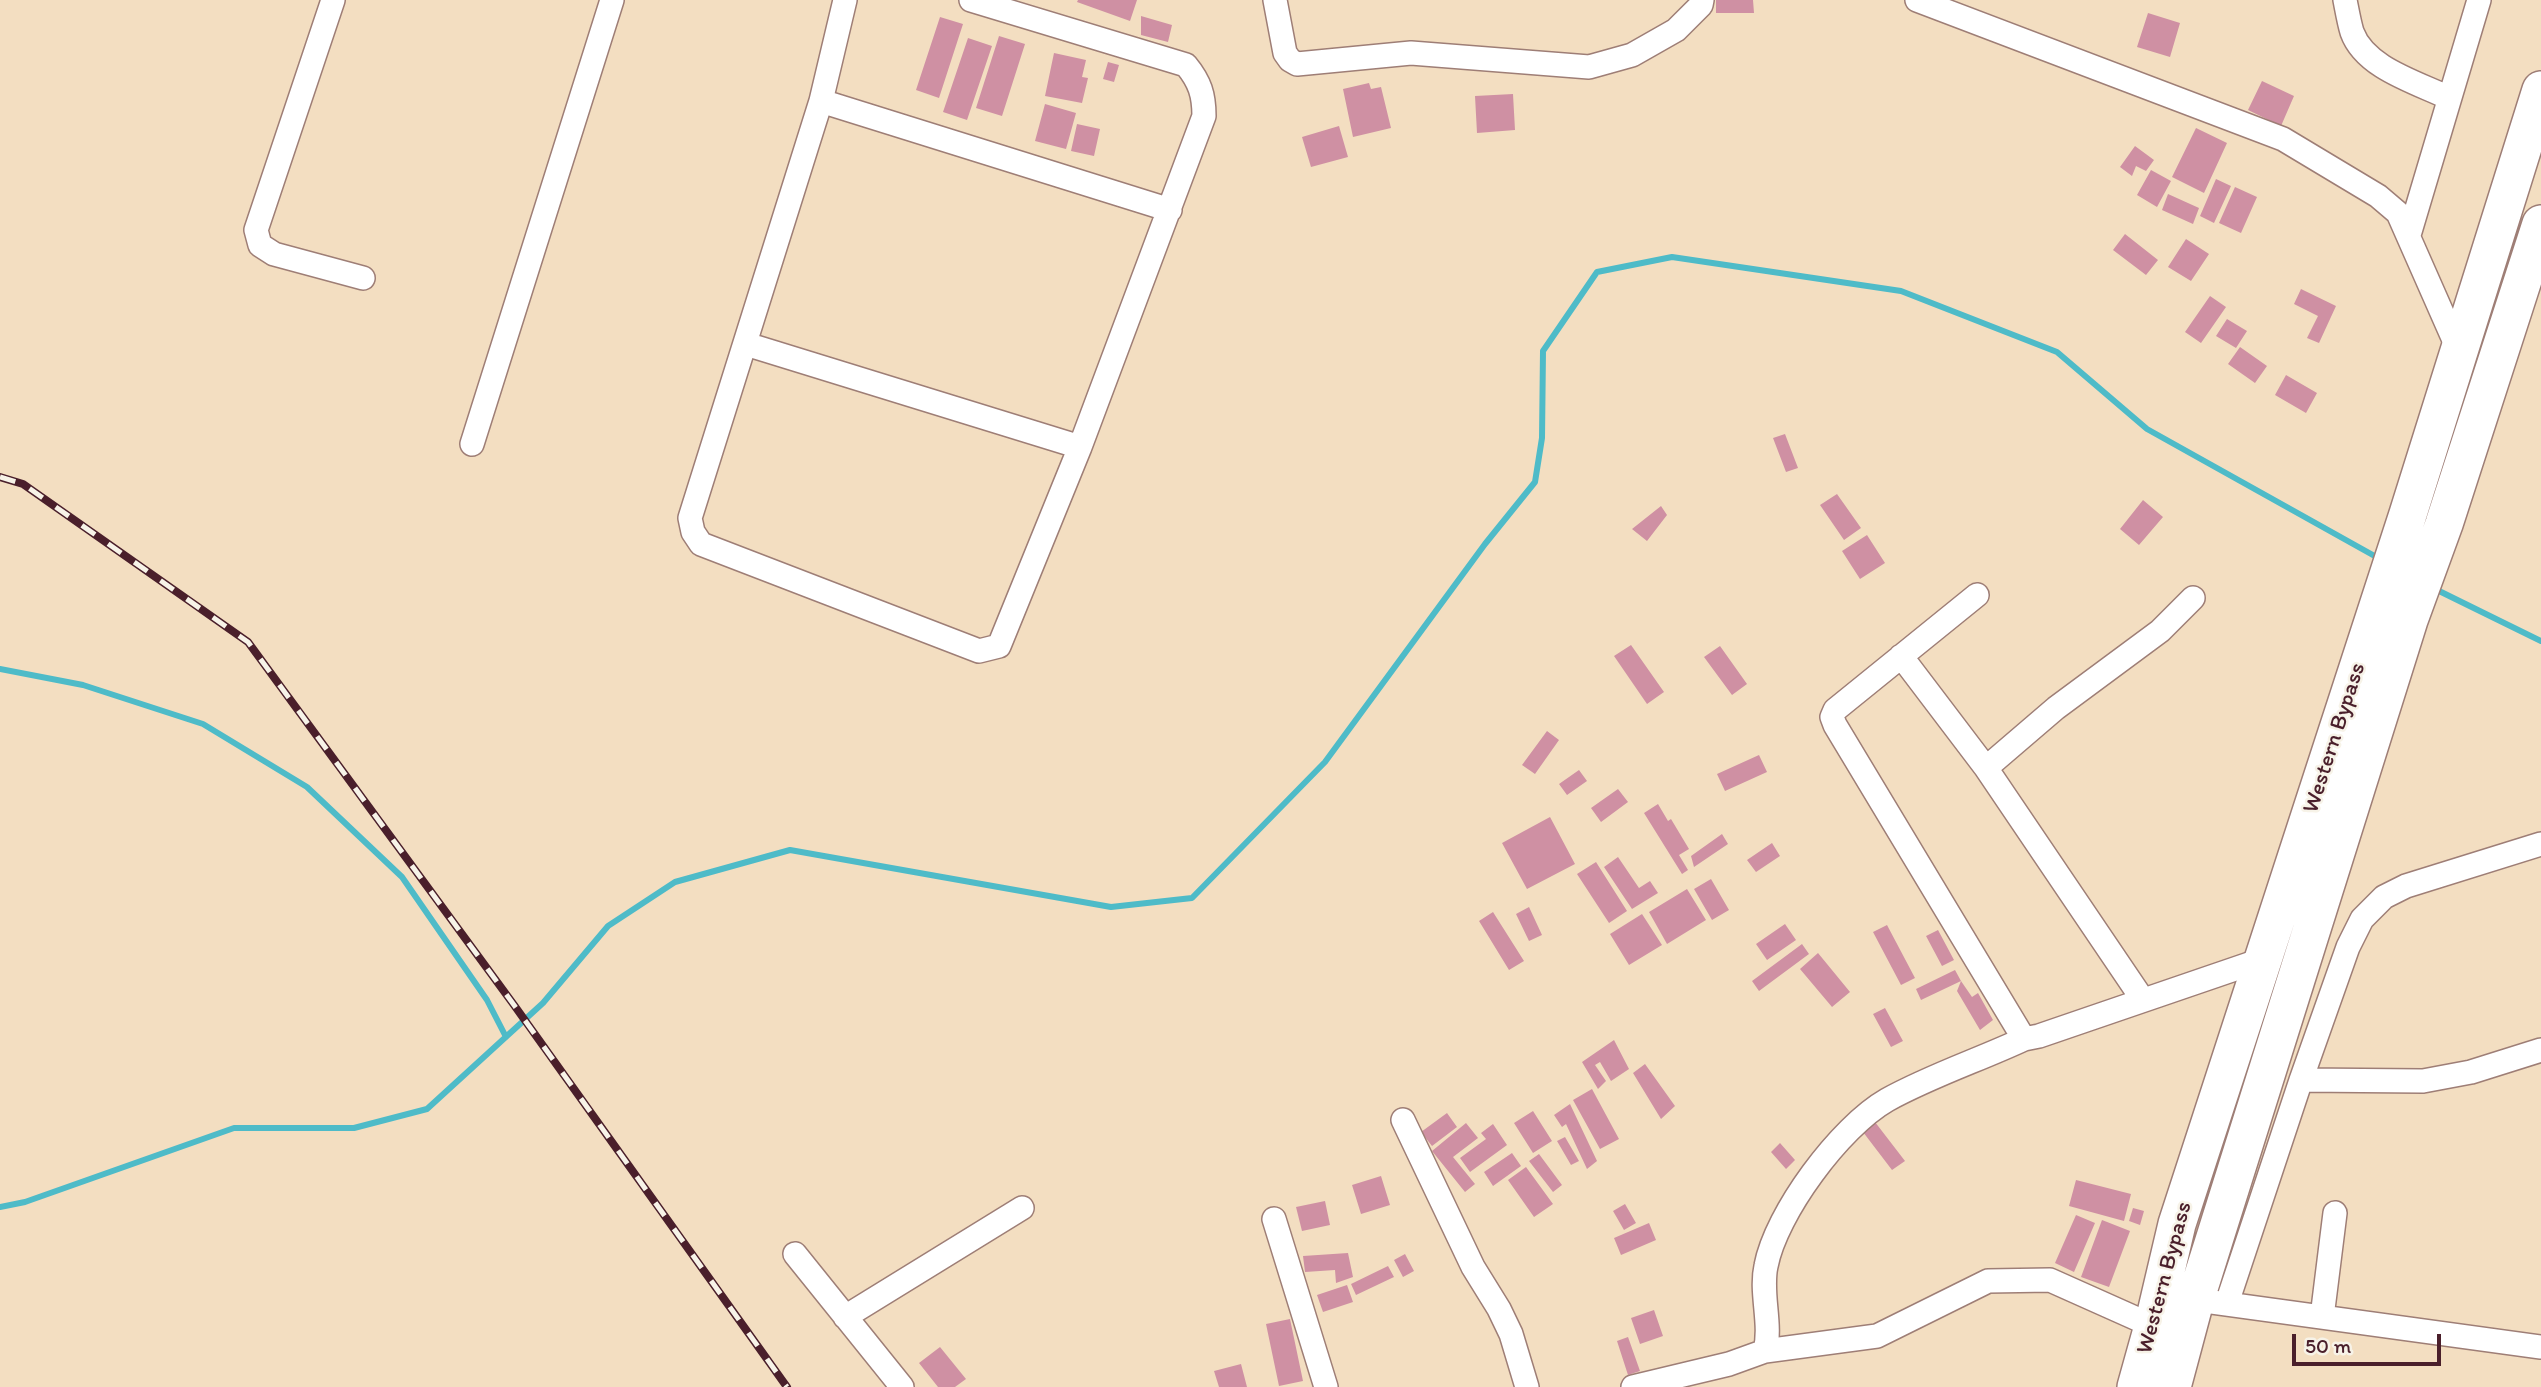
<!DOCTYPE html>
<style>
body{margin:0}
#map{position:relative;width:2541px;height:1387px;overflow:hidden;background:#f3dec1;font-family:Itim,sans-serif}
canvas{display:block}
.scale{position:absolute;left:2292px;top:1334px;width:149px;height:32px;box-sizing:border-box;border:4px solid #4a1f2b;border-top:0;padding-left:9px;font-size:21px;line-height:24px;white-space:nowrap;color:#4a1f2b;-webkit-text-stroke:5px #f7f3e8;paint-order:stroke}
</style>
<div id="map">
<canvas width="2541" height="1387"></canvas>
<div class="scale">50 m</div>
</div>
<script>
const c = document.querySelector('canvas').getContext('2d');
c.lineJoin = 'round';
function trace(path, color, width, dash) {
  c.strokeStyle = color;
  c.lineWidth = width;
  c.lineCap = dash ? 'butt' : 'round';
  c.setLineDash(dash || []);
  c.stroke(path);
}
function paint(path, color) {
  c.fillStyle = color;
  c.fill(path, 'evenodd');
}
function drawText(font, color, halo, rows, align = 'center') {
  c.font = font + ' Itim,sans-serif';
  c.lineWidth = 5;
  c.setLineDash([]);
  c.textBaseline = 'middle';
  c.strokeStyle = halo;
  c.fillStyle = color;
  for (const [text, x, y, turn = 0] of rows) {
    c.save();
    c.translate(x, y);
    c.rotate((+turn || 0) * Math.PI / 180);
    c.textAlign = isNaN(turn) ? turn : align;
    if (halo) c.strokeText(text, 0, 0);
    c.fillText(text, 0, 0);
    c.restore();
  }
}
trace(new Path2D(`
 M 2433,588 L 2541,641
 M 0,669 L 83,685 L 203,724 L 307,787 L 402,877 L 487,1000 L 506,1037
 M 0,1207 L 25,1202 L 234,1128 L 354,1128 L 427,1109 L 543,1003 L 608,926 L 675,882 L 790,850 L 1111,907 L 1192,898 L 1325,762 L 1485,544 L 1535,482 L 1542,438 L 1543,351 L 1597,272 L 1672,257 L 1901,291 L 2057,352 L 2147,429 L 2380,559`), '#4ebbc8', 6);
paint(new Path2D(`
 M 1078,0 L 1137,0 L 1130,21 L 1077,2 Z
 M 1716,0 L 1753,0 L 1754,13 L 1716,13 Z
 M 2148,13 L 2180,23 L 2170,57 L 2137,47 Z
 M 1141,16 L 1172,25 L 1168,42 L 1141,35 Z
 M 940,17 L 963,24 L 939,98 L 916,90 Z
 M 999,36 L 1025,44 L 1002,116 L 976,108 Z
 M 968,38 L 992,46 L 967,120 L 943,112 Z
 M 1054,53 L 1086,60 L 1082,77 L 1088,78 L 1082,103 L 1045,96 Z
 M 1108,62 L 1119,65 L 1114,82 L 1103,79 Z
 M 2262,81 L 2294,96 L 2281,126 L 2248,110 Z
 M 1369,83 L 1371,89 L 1381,87 L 1391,128 L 1353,137 L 1343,89 Z
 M 1513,94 L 1515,130 L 1477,133 L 1475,96 Z
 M 1045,104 L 1076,113 L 1066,149 L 1035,141 Z
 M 1077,124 L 1100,129 L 1094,156 L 1071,151 Z
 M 1339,126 L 1348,157 L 1311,167 L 1302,137 Z
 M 2196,128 L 2227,143 L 2204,193 L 2172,177 Z
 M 2135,146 L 2154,160 L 2146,171 L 2136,166 L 2132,176 L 2120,167 Z
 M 2151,170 L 2171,181 L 2157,207 L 2137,195 Z
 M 2216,179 L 2231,186 L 2214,223 L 2200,216 Z
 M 2235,187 L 2257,197 L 2241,233 L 2219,223 Z
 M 2168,194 L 2199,208 L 2193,224 L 2162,210 Z
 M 2125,234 L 2158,260 L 2146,275 L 2113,250 Z
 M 2186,239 L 2209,254 L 2191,281 L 2168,267 Z
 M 2301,289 L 2336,306 L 2319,343 L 2307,338 L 2318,316 L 2294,304 Z
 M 2210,296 L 2226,307 L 2201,343 L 2185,332 Z
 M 2227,319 L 2247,331 L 2236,348 L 2216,336 Z
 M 2240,347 L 2267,366 L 2255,383 L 2228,364 Z
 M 2286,375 L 2317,393 L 2306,413 L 2275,395 Z
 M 1785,434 L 1798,468 L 1786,472 L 1773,438 Z
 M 1837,494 L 1861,528 L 1844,540 L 1820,505 Z
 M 2143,500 L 2163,517 L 2139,545 L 2120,529 Z
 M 1661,506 L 1667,515 L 1647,541 L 1632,529 Z
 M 1867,535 L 1885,563 L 1860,579 L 1842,551 Z
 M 1631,645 L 1664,692 L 1647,704 L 1614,656 Z
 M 1720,646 L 1747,684 L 1732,695 L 1704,657 Z
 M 1547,731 L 1559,740 L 1535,774 L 1522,765 Z
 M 1759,755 L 1767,772 L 1725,791 L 1717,774 Z
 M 1579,770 L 1587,781 L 1567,795 L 1559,784 Z
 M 1618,789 L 1628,802 L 1601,822 L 1591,808 Z
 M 1658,804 L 1668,821 L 1671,819 L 1689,849 L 1679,855 L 1688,870 L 1682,874 L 1644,813 Z
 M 1550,817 L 1575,864 L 1527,889 L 1502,843 Z
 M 1722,834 L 1728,844 L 1694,867 L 1691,856 Z
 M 1772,843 L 1780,856 L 1756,872 L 1747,860 Z
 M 1618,857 L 1639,888 L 1650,881 L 1658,893 L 1632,909 L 1604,867 Z
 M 1596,862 L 1627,911 L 1609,923 L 1577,874 Z
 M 1711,879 L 1729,910 L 1712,920 L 1694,889 Z
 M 1687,889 L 1706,920 L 1667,944 L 1649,912 Z
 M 1529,907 L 1542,935 L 1529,941 L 1516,914 Z
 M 1493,912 L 1524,961 L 1509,970 L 1479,921 Z
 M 1642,914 L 1662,945 L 1629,965 L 1610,934 Z
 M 1785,924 L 1796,940 L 1767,960 L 1756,944 Z
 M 1887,925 L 1915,978 L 1901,985 L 1873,932 Z
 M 1938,930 L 1954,960 L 1942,966 L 1926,936 Z
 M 1802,944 L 1809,954 L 1759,991 L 1752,981 Z
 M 1818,953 L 1850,992 L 1832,1007 L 1800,969 Z
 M 1955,970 L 1961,981 L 1921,1000 L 1916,989 Z
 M 1961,981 L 1972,997 L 1978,993 L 1993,1020 L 1980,1030 L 1957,991 Z
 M 1885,1008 L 1903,1041 L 1891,1047 L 1873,1014 Z
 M 1614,1040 L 1629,1069 L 1611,1081 L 1600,1062 L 1595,1065 L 1606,1081 L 1598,1089 L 1582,1062 Z
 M 1645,1064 L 1675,1106 L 1661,1119 L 1633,1073 Z
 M 1592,1089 L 1619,1139 L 1600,1149 L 1573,1100 Z
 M 1570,1104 L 1597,1161 L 1587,1169 L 1566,1124 L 1562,1127 L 1554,1115 Z
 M 1533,1111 L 1552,1141 L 1533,1153 L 1514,1123 Z
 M 1447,1113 L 1457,1127 L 1432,1146 L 1421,1132 Z
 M 1875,1122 L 1905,1161 L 1892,1170 L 1863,1132 Z
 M 1466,1123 L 1478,1138 L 1453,1157 L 1475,1184 L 1465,1192 L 1432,1151 Z
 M 1493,1124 L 1507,1145 L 1470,1172 L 1460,1158 L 1486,1139 L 1481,1133 Z
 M 1565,1137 L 1579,1161 L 1571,1165 L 1557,1141 Z
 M 1780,1143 L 1795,1160 L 1786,1169 L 1771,1152 Z
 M 1512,1153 L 1521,1166 L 1493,1186 L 1484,1172 Z
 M 1539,1154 L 1562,1185 L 1553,1192 L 1529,1161 Z
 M 1526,1167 L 1553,1204 L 1534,1217 L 1508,1180 Z
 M 1381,1176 L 1390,1205 L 1361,1214 L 1352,1185 Z
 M 2076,1180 L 2131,1194 L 2124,1221 L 2069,1206 Z
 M 1325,1201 L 1330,1225 L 1302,1231 L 1296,1207 Z
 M 1625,1204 L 1636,1223 L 1624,1230 L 1613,1211 Z
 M 2133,1208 L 2144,1211 L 2140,1225 L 2129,1221 Z
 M 2076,1215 L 2095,1223 L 2074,1272 L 2055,1263 Z
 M 2102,1220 L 2130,1231 L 2109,1287 L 2081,1277 Z
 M 1649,1223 L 1656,1240 L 1621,1255 L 1614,1238 Z
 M 1348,1253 L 1353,1277 L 1336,1283 L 1335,1270 L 1305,1272 L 1303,1256 Z
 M 1405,1254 L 1414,1271 L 1403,1277 L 1394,1260 Z
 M 1388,1266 L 1394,1277 L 1356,1295 L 1351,1284 Z
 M 1347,1285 L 1353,1302 L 1323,1312 L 1317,1295 Z
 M 1654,1310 L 1663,1336 L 1640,1344 L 1631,1318 Z
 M 1290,1319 L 1303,1381 L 1279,1386 L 1266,1324 Z
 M 1628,1337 L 1640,1371 L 1628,1375 L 1617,1341 Z
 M 940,1347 L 966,1379 L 955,1387 L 938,1387 L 919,1363 Z
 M 1241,1364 L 1247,1387 L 1219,1387 L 1214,1371 Z`), '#cf90a3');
const minor = new Path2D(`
 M 333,0 L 256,230 L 260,245 L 274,254 L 363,278
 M 845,0 L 821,101 L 690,518 L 693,532 L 701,544 L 979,651 L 999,646 L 1080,447 L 1204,116 C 1204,95 1200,82 1186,65 L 971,0
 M 1275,0 L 1285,53 L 1290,60 L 1297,64 L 1411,53 L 1589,67 L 1632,55 L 1676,30 L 1701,5 L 1702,0
 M 1917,0 L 2283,139 L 2378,196 L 2398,213 L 2458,349
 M 2345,0 C 2347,10 2349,22 2352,32 C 2365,68 2416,82 2449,98
 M 821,101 L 1170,210
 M 2409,235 L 2479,0
 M 746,344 L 1080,447
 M 472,444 L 612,0
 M 1977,595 L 1835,710 L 1832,717 L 1835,725 L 2024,1039 L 2039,1036 L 2264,959
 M 1901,656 L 1986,768 L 2143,1000
 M 1986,768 L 2056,708 L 2160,631 L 2193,598
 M 2301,1080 L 2423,1081 L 2471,1072 L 2541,1050
 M 1403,1120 L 1473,1267 L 1499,1309 L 1511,1334 L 1527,1387
 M 1274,1219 L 1326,1387
 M 795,1254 L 902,1387
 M 2212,1302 L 2541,1347
 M 2227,1303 L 2301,1080 L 2348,947 L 2362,919 L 2384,897 L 2406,886 L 2541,844
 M 845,1317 L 1022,1208
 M 2322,1317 L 2335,1213
 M 1765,1351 C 1772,1324 1760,1293 1766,1266 C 1776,1213 1840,1127 1887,1100 C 1930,1076 1979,1060 2024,1039
 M 1633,1387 L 1729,1364 L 1765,1351 L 1877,1336 L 1988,1281 L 2050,1280 L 2153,1326`);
const primary = new Path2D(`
 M 2136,1387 L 2153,1326 L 2177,1224 L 2408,514 L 2541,90
 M 2172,1387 L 2195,1301 L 2409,620 L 2444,524 L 2541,224`);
trace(minor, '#9e7e76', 26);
trace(primary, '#9e7e76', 40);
trace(minor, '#fff', 23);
trace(primary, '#fff', 37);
const rail = new Path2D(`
 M 0,477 L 23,484 L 248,642 L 514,1005 L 787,1387`);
trace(rail, '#4a1f2b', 8);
trace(rail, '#f7f3e8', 5, [16]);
drawText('23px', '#4a1f2b', '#f7f3e8', [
 ["Western Bypass",2335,738,-72],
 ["Western Bypass",2165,1278,-75]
]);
</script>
